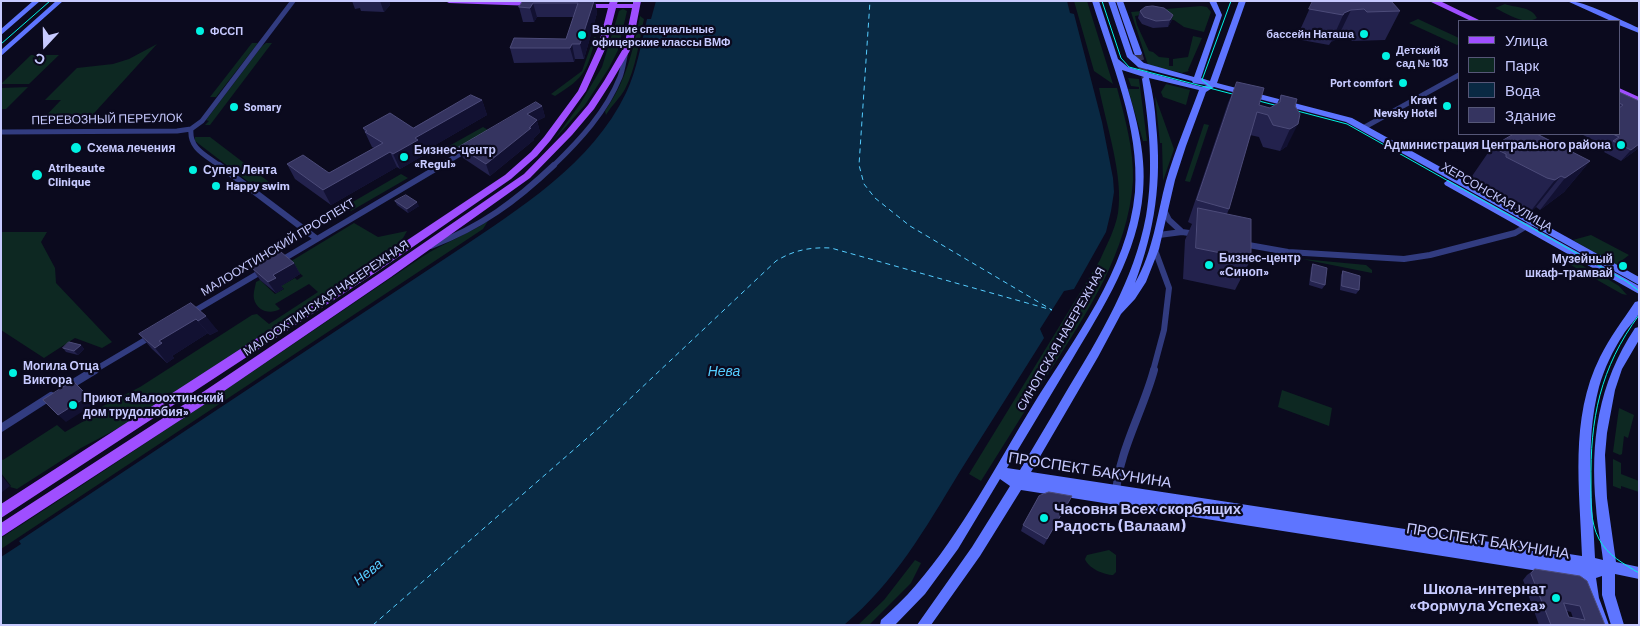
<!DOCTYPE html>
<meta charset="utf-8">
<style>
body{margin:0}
#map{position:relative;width:1640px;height:626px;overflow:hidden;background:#0b0a1e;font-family:Barlow,sans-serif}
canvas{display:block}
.frame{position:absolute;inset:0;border:2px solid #c7caff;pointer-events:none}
.legend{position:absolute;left:1458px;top:20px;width:162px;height:115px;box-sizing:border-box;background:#0b0a1e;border:1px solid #565778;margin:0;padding:6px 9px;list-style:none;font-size:15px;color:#c7caff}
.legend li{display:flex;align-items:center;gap:10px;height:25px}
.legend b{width:25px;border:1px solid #565778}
.north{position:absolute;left:20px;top:20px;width:50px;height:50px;-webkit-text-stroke:4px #0b0a1e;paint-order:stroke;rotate:201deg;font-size:14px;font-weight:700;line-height:20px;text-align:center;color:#c7caff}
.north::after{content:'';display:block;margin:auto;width:18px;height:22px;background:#c7caff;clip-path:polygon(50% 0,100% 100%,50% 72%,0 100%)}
</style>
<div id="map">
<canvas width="1640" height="626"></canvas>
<div class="frame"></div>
<ul class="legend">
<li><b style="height:6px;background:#9f4eff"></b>Улица</li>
<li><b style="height:14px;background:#0d2822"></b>Парк</li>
<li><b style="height:14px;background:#092943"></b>Вода</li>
<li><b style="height:14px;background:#353460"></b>Здание</li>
</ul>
<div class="north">С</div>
</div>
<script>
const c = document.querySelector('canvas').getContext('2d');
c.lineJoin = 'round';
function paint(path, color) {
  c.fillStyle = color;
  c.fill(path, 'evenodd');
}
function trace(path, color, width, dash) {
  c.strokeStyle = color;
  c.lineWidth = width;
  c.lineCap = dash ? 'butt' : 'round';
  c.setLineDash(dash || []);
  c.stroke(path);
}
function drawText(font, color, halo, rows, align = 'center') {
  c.font = font + ' Barlow,sans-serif';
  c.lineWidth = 4.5;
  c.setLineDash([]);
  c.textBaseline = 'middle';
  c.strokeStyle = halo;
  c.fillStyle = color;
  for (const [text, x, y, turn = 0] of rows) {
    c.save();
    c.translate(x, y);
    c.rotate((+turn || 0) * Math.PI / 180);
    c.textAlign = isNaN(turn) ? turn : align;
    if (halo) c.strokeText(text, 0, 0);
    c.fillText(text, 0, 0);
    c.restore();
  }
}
paint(new Path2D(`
 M 1074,1 L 1087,1 L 1113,84 L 1094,71 Z
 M 1505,4 C 1515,8 1531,6 1537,18 C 1524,26 1508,14 1495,8 Z
 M 1201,6 L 1207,7 L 1211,12 L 1204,32 L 1184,27 L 1174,20 L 1140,15 L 1135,16 L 1137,25 L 1149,51 L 1153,52 L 1159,57 L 1169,58 L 1169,66 L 1173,66 L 1173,59 L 1188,57 L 1193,36 L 1202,38 L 1188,70 L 1189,71 L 1182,73 L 1148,65 L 1131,12 Z
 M 623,9 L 627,11 L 618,50 L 609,68 L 585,105 L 554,140 L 580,104 L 602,67 L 619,11 Z
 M 640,16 L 644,19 C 639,42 636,68 625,89 C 621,97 611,106 606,115 L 605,111 C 626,81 633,51 640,16 Z
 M 1418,19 L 1459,38 L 1459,44 L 1457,45 L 1409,23 Z
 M 594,37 L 596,37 C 587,70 586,77 555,96 L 551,94 L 582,71 Z
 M 252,43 L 258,43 L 216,97 L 210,97 Z
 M 266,43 L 272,43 L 210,125 L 205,125 L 209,121 L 206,120 L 262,46 Z
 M 157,44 L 86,122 L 39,123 L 61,100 L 45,100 L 77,68 L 113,64 L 129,59 Z
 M 31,55 L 59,55 L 29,84 L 1,84 Z
 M 1128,78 L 1139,79 L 1147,141 L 1143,141 L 1128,89 L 1139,89 L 1139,87 L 1131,86 Z
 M 1166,84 L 1190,90 L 1186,105 L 1163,97 L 1161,92 Z
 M 28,87 L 6,109 L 1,109 L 1,88 Z
 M 1099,88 L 1117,88 C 1125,118 1134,150 1133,181 C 1128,252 1087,313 1050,371 C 1027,408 1004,444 981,481 L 969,474 L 1100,260 C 1107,244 1115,230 1118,213 C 1124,177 1106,124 1099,88 Z
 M 1155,96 L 1174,149 L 1163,181 L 1162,143 L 1160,143 Z
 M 1204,124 L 1209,125 L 1190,182 L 1185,181 Z
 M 483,127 L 488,130 L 447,155 L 440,151 Z
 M 195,137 L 210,137 L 273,185 L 264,189 L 253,181 L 250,183 L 195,141 Z
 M 401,174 L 408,178 L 351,211 L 344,207 Z
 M 488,221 L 483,229 L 1,549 L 1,538 C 143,446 282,352 422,257 C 443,243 467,235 488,221 Z
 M 354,223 L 378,237 L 407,231 L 402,240 L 379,259 L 128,423 L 81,448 L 17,489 L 10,487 L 11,486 L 1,473 L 1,459 L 3,460 L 57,425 L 65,432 L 96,414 L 103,406 L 140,387 L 252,315 L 257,314 L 269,324 L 318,292 L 309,284 L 275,304 L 280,309 C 270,315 257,311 254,299 C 253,293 255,288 256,282 L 260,280 L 275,294 L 284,289 L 281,286 L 295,278 L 297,280 L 303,276 L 288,263 Z
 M 1,232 L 47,232 L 41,242 L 55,268 L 56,283 L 112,342 L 102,348 L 75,338 L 44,358 L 1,330 Z
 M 1591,235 L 1629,255 L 1616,265 L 1573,240 Z
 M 1302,259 L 1366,265 L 1372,270 L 1372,273 Z
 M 1574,260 L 1596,274 L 1598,273 L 1619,286 L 1627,295 L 1622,294 L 1569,264 Z
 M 1282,390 L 1332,408 L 1329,426 L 1278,407 Z
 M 1619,408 L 1634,415 L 1628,438 L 1624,436 L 1622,454 L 1620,455 L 1613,452 Z
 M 1613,459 L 1621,463 L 1621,474 L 1639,481 L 1639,492 L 1621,486 L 1621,489 L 1613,486 Z
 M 1109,550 L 1116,555 L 1116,572 L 1113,575 C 1104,575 1088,568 1085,559 L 1087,555 Z
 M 915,560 L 921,563 L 911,583 L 869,625 L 858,625 L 884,600 Z`), '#0d2822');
paint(new Path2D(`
 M 656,1 L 1067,1 L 1070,13 L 1074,14 L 1102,122 L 1113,178 L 1114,192 L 1111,211 L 1106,232 L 1074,289 L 1064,291 L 1040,329 L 1044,338 C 1016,383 987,428 959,473 C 925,529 895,582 844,625 L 1,625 L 1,557 L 21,544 L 19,541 L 455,252 C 519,209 592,164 626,93 C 637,70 641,44 647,19 L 651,19 Z`), '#092943');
trace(new Path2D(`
 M 373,625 L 601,426 L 776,261 C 794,250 810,247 831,248 L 1052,310 L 910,226 L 875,198 L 864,184 L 859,165 L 870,1`), '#55cdff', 1, [5, 4]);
trace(new Path2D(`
 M 1138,53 L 1146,79`), '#31304b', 8, [8, 4]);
trace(new Path2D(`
 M 1363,128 L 1459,75
 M 191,129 C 189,149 206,155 220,166
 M 1,132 L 177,131 L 191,129 L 202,121 L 293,1
 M 440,166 L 468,149
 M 553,166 C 580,140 606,112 620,77 C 623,69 624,60 626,51`), '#323c80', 5);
trace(new Path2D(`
 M 219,165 L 317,239
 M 1165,212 L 1169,220 L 1182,232
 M 1159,235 L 1182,232 L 1196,234
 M 1243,244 L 1288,252 L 1404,259 L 1430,255 L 1515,233 L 1530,224
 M 431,246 C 481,227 516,201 554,165
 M 280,261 L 442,165
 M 191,313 L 264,270
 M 93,371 L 152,336
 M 1153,371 L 1164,330 L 1169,288 L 1155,250`), '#323c80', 6);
trace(new Path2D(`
 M 67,387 L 95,370
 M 1,428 L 51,396
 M 1116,494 C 1118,453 1143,411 1154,370`), '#323c80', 8);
paint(new Path2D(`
 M 33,1 L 40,1 L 1,35 L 1,29 Z
 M 56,1 L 63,1 L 1,56 L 1,50 Z
 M 1092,1 L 1099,1 L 1118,59 L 1128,67 L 1202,87 L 1207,85 L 1193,83 L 1192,81 L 1138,67 L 1127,57 L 1108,1 L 1115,1 L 1133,54 L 1144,63 L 1194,77 L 1216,15 L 1209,1 L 1216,1 L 1222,15 L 1201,78 L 1210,81 L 1239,1 L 1246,1 L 1217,83 L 1352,118 L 1639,277 L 1639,285 L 1346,122 L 1214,87 L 1206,92 L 1186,146 L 1175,180 L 1159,249 L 1146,282 L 1135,299 L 1121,314 L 1098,357 L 1031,472 L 1582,556 C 1580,489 1569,419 1600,357 C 1610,337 1623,320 1635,302 L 1639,301 C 1639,305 1640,310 1639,313 C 1636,320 1627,328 1623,335 C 1613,350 1604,369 1599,387 C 1584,444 1593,500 1595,558 L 1603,560 C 1601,542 1597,525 1596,507 C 1590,441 1598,384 1635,328 L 1639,327 L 1639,340 L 1622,369 L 1615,390 L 1607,433 L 1605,455 L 1607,498 L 1616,562 L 1639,567 L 1639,579 L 1615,574 L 1615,595 L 1624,625 L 1611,625 L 1602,595 L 1602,576 L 1596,578 L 1599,598 L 1609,625 L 1596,625 L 1587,598 L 1583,578 L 1021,490 L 980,556 L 931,625 L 917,625 L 972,547 L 1010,486 L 1000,479 L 958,549 L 925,594 L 895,625 L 880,625 L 881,620 C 893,609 905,598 916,585 C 961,533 997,464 1033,405 C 1073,340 1128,270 1135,192 C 1140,127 1111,62 1092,1 ZM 1122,70 L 1144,77 L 1142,79 C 1149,124 1154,170 1146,216 C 1134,280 1100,336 1066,392 C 1051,418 1035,444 1020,470 L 1007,468 C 1029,431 1051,395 1073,358 C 1104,306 1138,254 1143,192 C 1147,151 1134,109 1122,70 ZM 1149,78 L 1199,90 C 1188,120 1175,150 1166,181 C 1157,215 1153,252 1135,283 C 1155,229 1162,182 1156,124 C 1155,109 1153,93 1149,78 Z
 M 1116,1 L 1123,1 L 1142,53 L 1141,55 L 1135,55 L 1134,53 Z
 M 1567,1 C 1586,1 1620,20 1639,28 L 1639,33 L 1619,25 L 1619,21 L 1611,21 Z
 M 1448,180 L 1639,286 L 1639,294 L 1445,185 L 1444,183 Z`), '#5e75ff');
paint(new Path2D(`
 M 445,1 L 523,1 L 535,2 L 539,4 L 535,6 L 449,3 Z
 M 610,1 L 618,1 L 617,4 L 633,4 L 633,1 L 641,1 L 632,47 L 612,81 L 594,109 L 572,135 L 530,178 L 391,277 L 202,406 L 1,537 L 1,523 L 194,398 L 383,271 L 524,174 L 566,131 L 588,105 L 604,81 L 624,47 L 632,8 L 616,8 L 606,47 L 586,91 L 550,141 L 537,156 L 511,179 L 378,271 L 1,518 L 1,504 L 370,265 L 505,175 L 531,152 L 544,137 L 578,91 L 598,47 L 608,8 L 581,8 L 577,6 L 581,4 L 609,4 Z
 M 1429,1 L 1440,1 L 1481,21 L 1471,21 Z
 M 1619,88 L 1639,97 L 1639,104 L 1619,94 Z`), '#9f4eff');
trace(new Path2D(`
 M 1102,1 L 1121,58 L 1129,67 L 1347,124 L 1626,281 L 1639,291
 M 1,44 L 50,1
 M 1212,88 L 1202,80 L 1231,1
 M 1639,315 C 1600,368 1590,419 1591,483 C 1591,502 1590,522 1599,539 C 1607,555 1624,564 1639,573`), '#00f2e2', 1);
paint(new Path2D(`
 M 352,1 L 389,1 L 390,5 L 384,12 L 361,11 L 360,8 L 355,9 Z
 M 523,1 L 595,1 L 597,13 L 584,59 L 575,59 L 574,62 L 514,63 L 510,48 L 566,39 L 574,17 L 537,17 L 534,22 L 523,22 L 519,7 Z
 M 1313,1 L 1400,11 L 1385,40 L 1352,41 L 1350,38 L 1337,39 L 1331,42 L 1329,45 L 1296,39 Z
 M 1140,11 L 1173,15 L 1171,22 L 1168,27 L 1153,28 L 1142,24 L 1138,18 Z
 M 1237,82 L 1259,105 L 1270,108 L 1277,104 L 1281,95 L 1297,99 L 1287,146 L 1280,151 L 1263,147 L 1259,137 L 1250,135 L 1229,209 L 1227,214 L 1251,259 L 1235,290 L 1183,279 L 1185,240 L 1192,224 L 1188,222 L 1228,103 Z
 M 1619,92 L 1639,101 L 1639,148 L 1621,161 L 1604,152 L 1608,147 L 1581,134 L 1619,134 Z
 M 482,100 L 487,115 L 423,152 L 424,155 L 400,169 L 397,167 L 331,205 L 295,179 L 287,164 L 329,173 L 374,148 L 372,147 L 370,143 L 363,128 L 413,128 Z
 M 542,106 L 545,117 L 537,121 L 540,132 L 534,138 L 534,140 L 490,176 L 463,158 L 459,147 Z
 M 1492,147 L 1590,161 L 1564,192 L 1540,210 L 1536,207 L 1530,212 L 1522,210 L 1483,188 L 1483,186 L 1470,179 Z
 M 395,201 L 419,206 L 408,213 L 397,205 Z
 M 294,263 L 300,274 L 281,286 L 283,289 L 276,293 L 260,280 L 252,268 Z
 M 1313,264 L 1325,285 L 1322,289 L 1309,285 L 1311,268 Z
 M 1343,271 L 1359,290 L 1356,294 L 1340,290 L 1341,275 Z
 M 191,303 L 218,331 L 210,335 L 208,333 L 172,356 L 174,358 L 167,363 L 152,349 L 139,334 Z
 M 81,345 L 84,349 L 78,355 L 66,352 L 63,348 Z
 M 1069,502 L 1044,545 L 1021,531 L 1023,525 Z
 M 1535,569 L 1605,625 L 1539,625 L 1523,580 L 1527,575 ZM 1567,611 L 1571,612 L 1573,618 L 1569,617 Z`), '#23224d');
paint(new Path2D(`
 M 380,1 L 389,1 L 390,5 L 384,12 Z
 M 594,1 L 595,1 L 597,13 L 584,59 L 580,44 Z
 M 533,3 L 537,17 L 534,22 L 530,8 Z
 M 1351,10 L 1337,39 L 1331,42 L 1344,13 Z
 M 1173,15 L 1171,22 L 1168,27 L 1170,20 Z
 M 572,44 L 575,59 L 574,62 L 570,48 Z
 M 482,100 L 487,115 L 423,152 L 424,155 L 400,169 L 393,154 L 415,138 Z
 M 542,106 L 545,117 L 537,121 L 540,132 L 534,138 L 534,140 L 490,176 L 486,164 L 527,114 Z
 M 1298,124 L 1287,146 L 1280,151 L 1290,129 Z
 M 1639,144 L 1639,148 L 1621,161 L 1631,150 Z
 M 390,152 L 397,167 L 331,205 L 323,190 Z
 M 1590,161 L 1564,192 L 1540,210 L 1565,178 Z
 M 1561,176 L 1536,207 L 1530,212 L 1555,180 Z
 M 417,202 L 419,206 L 408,213 L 407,209 Z
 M 294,263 L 300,274 L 281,286 L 283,289 L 276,293 L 268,282 L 273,275 Z
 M 206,316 L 218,331 L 210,335 L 198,321 Z
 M 196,319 L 208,333 L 172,356 L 174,358 L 167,363 L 155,348 L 159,341 Z
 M 81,345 L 84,349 L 78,355 L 74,351 Z
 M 88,396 L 96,403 L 66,422 L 58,415 Z
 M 1,475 L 10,486 L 1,493 Z
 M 1072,496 L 1069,502 L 1044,545 L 1047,539 Z`), '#121132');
const building = new Path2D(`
 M 523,1 L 594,1 L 580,44 L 572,44 L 570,48 L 510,48 L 514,38 L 566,39 L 578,3 L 533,3 L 530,8 L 519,7 Z
 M 1313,1 L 1391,1 L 1400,11 L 1367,12 L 1364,9 L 1351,10 L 1344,13 L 1343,15 L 1309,9 Z
 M 1153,6 L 1164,8 L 1173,15 L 1170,20 L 1156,21 L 1144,17 L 1140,11 L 1145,7 Z
 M 1237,82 L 1264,88 L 1259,105 L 1270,108 L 1280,102 L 1281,95 L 1297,99 L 1295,106 L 1300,114 L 1298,124 L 1290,129 L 1273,125 L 1268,115 L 1257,112 L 1229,209 L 1197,200 Z
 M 1619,92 L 1639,101 L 1639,144 L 1631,150 L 1613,141 L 1619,137 L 1613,134 L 1619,134 L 1619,108 L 1623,105 L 1619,103 Z
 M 471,95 L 482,100 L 415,138 L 418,140 L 393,154 L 390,152 L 323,190 L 287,164 L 303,155 L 329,173 L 383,143 L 365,132 L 367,131 L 363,128 L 390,113 L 413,128 Z
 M 536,102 L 542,106 L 527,114 L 537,120 L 529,128 L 531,128 L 486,164 L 459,147 Z
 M 1514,134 L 1537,134 L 1590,161 L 1565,178 L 1561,176 L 1555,180 L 1547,178 L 1506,157 L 1506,154 L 1492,147 Z
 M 406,195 L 417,202 L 407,209 L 395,201 Z
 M 1198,208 L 1251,219 L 1251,259 L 1196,248 Z
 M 281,252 L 294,263 L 273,275 L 276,278 L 268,282 L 252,268 Z
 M 1313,264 L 1327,268 L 1325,285 L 1311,281 Z
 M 1343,271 L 1360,276 L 1359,290 L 1342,286 Z
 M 191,303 L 206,316 L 198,321 L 196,319 L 159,341 L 162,343 L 155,348 L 139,334 Z
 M 69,342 L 81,345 L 74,351 L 63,348 Z
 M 73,381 L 88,396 L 58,415 L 43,400 Z
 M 1049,492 L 1072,496 L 1047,539 L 1023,525 L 1039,496 Z
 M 1535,569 L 1580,576 L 1587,581 L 1605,625 L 1551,625 L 1531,574 ZM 1564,603 L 1580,606 L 1585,620 L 1569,617 Z`);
paint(building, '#353460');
trace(building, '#4c4b79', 1);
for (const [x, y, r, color] of [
 [200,31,5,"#00f2e2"],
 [1364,34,5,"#00f2e2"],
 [582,35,5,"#00f2e2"],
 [1386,56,5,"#00f2e2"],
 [1403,83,5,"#00f2e2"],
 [1447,106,5,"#00f2e2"],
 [234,107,5,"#00f2e2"],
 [1621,145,5,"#00f2e2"],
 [76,148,6,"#00f2e2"],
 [404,157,5,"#00f2e2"],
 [193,170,5,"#00f2e2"],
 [37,175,6,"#00f2e2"],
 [216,186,5,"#00f2e2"],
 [1209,265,5,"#00f2e2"],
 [1623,266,5,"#00f2e2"],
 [13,373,5,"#00f2e2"],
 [73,405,5,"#00f2e2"],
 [1044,518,5,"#00f2e2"],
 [1556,598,5,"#00f2e2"]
]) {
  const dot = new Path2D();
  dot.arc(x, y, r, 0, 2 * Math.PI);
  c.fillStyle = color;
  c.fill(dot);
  trace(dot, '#0b0a1e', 2);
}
drawText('bold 11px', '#c7caff', '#0b0a1e', [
 ["Высшие специальные",592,29],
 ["офицерские классы ВМФ",592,42],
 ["ФССП",210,31],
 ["бассейн Наташа",1354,34,"right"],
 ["Детский",1396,50],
 ["сад № 103",1396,63],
 ["Port comfort",1393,83,"right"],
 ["Kravt",1437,100,"right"],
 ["Nevsky Hotel",1437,113,"right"],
 ["Somary",244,107]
], 'left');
drawText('12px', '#c7caff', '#0b0a1e', [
 ["ПЕРЕВОЗНЫЙ ПЕРЕУЛОК",107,119,-1],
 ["ХЕРСОНСКАЯ УЛИЦА",1497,197,30],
 ["МАЛООХТИНСКИЙ ПРОСПЕКТ",278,247,-31],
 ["МАЛООХТИНСКАЯ НАБЕРЕЖНАЯ",326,298,-34],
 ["СИНОПСКАЯ НАБЕРЕЖНАЯ",1061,339,-60]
]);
drawText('bold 12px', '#c7caff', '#0b0a1e', [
 ["Администрация Центрального района",1611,145,"right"],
 ["Схема лечения",87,148],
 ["Бизнес-центр",414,150],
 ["«Regul»",414,164],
 ["Atribeaute",48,168],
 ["Clinique",48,182],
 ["Супер Лента",203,170],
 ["Happy swim",226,186],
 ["Бизнес-центр",1219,258],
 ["«Синоп»",1219,272],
 ["Музейный",1613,259,"right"],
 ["шкаф-трамвай",1613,273,"right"],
 ["Могила Отца",23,366],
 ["Виктора",23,380],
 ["Приют «Малоохтинский",83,398],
 ["дом трудолюбия»",83,412]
], 'left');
drawText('italic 14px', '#55cdff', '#0b0a1e', [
 ["Нева",724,371],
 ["Нева",368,572,-39]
]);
drawText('15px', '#c7caff', '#0b0a1e', [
 ["ПРОСПЕКТ БАКУНИНА",1090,470,9],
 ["ПРОСПЕКТ БАКУНИНА",1488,541,9]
]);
drawText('bold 15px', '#c7caff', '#0b0a1e', [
 ["Часовня Всех скорбящих",1054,509],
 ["Радость (Валаам)",1054,526],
 ["Школа-интернат",1546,589,"right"],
 ["«Формула Успеха»",1546,606,"right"]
], 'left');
</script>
